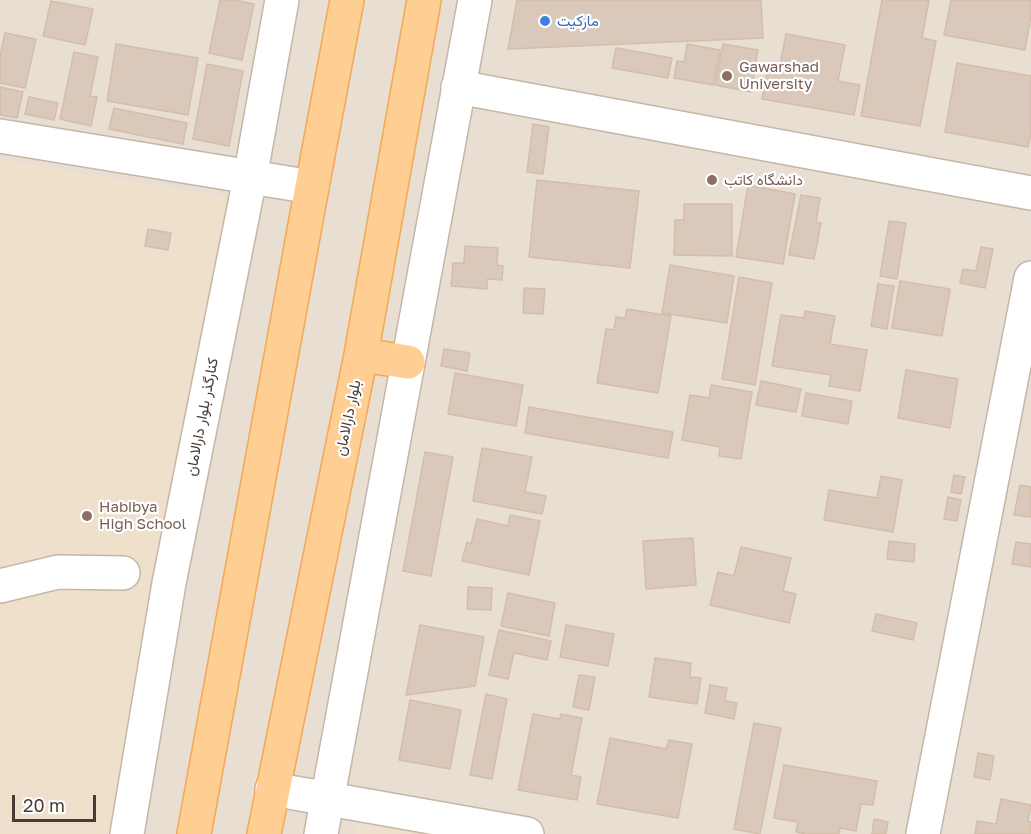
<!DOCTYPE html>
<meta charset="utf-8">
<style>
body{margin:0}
#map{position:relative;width:1031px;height:834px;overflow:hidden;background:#f4ede4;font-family:"Golos Text",sans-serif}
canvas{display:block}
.scale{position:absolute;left:12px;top:795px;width:84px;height:27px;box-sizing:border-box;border:3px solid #473c33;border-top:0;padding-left:8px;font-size:18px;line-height:21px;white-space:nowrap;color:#473c33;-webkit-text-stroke:4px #fff;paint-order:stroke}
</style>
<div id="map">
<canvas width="1031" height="834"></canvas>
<div class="scale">20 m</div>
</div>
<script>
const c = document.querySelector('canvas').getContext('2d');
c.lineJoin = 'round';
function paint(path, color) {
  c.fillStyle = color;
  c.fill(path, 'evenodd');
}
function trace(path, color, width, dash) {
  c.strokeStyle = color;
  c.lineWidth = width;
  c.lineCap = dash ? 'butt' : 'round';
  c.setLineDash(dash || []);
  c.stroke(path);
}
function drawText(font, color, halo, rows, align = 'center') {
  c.font = font + ' "Golos Text",Vazirmatn,sans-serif';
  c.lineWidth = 4.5;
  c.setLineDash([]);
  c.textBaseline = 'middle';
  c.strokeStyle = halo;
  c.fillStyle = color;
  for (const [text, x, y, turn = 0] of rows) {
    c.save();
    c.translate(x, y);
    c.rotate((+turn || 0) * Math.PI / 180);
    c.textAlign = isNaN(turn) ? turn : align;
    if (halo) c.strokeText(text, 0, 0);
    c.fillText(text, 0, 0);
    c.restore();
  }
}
paint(new Path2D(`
 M 0,0 L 1031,0 L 1031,834 L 0,834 Z`), '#e9ded2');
paint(new Path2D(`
 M 0,160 L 230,197 L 116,834 L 0,834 Z
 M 361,809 L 455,834 L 356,834 Z`), '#efe0cc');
const building = new Path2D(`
 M 220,0 L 235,0 L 254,4 L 242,60 L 209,53 Z
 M 517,0 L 761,0 L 763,38 L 508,49 Z
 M 882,0 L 929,0 L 922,38 L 936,41 L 920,126 L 861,116 Z
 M 951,0 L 1031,0 L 1031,16 L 1025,50 L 944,35 Z
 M 51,1 L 93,9 L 85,45 L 43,36 Z
 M 5,33 L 36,39 L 25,88 L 0,83 L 0,56 Z
 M 786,34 L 845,45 L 838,81 L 860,85 L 854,115 L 762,99 L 768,68 L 779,71 Z
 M 116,44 L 198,58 L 188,115 L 107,101 Z
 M 687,44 L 720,50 L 713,85 L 674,78 L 677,61 L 684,62 Z
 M 723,44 L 758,50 L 751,92 L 715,85 Z
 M 616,48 L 672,58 L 668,78 L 612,68 Z
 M 74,52 L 98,57 L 90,96 L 97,97 L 91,126 L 60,119 Z
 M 957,63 L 1031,76 L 1031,133 L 1028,147 L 945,132 Z
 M 207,64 L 243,71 L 229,146 L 193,139 Z
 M 0,87 L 23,92 L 17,118 L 0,115 Z
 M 29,97 L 58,103 L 54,120 L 25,114 Z
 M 114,108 L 187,123 L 183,144 L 109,129 Z
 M 533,124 L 549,127 L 543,174 L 527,172 Z
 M 537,180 L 639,191 L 630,268 L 529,257 Z
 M 748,185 L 795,194 L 783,264 L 736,257 Z
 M 801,195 L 820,198 L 816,222 L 821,223 L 814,259 L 789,255 Z
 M 684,204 L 732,204 L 732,256 L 674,255 L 675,220 L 684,220 Z
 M 889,221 L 906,223 L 897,279 L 880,276 Z
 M 148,229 L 171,233 L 168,250 L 145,246 Z
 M 465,246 L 498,248 L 497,265 L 503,266 L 502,280 L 487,279 L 487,289 L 451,286 L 453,263 L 464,263 Z
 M 981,247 L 993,249 L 985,288 L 960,283 L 963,269 L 976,271 Z
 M 670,265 L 734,276 L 727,323 L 662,313 Z
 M 739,277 L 772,283 L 755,385 L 722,379 Z
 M 900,281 L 950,289 L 942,336 L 892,328 Z
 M 878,284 L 894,286 L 887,329 L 871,326 Z
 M 524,288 L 545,289 L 543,314 L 523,313 Z
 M 627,309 L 671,316 L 658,393 L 597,383 L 606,329 L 614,330 L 616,317 L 625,318 Z
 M 805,311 L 835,316 L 830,344 L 867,350 L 860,391 L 829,386 L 831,375 L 772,366 L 781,315 L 804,318 Z
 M 444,349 L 470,353 L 467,371 L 441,366 Z
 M 906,370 L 958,379 L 950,428 L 898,418 Z
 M 455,373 L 523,385 L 516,426 L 448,414 Z
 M 761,381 L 801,389 L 796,412 L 756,405 Z
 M 711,385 L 752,392 L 741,459 L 719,456 L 720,447 L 682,440 L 690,395 L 709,398 Z
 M 806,393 L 852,401 L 848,424 L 802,416 Z
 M 529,407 L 673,432 L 668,458 L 525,433 Z
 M 482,448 L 532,457 L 525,492 L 546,496 L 542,514 L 473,501 Z
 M 425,452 L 453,457 L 431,576 L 403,571 Z
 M 954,475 L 965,477 L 961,494 L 951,492 Z
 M 881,476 L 902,480 L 893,532 L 824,520 L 829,490 L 877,498 Z
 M 1020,485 L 1031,487 L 1031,517 L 1014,515 Z
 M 948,497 L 961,500 L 957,521 L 944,519 Z
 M 510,515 L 540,521 L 529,575 L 462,561 L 467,542 L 471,544 L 477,519 L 508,526 Z
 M 693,538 L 696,585 L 646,589 L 643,541 Z
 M 889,541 L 915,544 L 914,562 L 887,559 Z
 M 1016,542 L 1031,544 L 1031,567 L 1012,564 Z
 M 741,547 L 791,558 L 783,591 L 796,594 L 789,623 L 710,605 L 718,572 L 734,576 Z
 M 468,587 L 492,588 L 491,610 L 467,609 Z
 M 508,593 L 555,603 L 549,636 L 501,626 Z
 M 876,614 L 917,623 L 913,640 L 872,631 Z
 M 420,625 L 484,637 L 475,686 L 406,695 Z
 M 566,625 L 614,634 L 608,666 L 560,657 Z
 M 499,630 L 551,641 L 547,660 L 514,653 L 508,679 L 489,675 Z
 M 655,658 L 691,663 L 690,677 L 701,678 L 697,704 L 649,697 Z
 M 579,675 L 595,677 L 589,710 L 573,707 Z
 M 710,685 L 727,688 L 725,701 L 737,703 L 734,719 L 705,713 Z
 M 486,694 L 507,699 L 492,779 L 470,775 Z
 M 410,700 L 461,710 L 450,769 L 399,760 Z
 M 533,714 L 560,719 L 561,714 L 582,718 L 571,775 L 581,777 L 577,800 L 518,790 Z
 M 754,723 L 781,728 L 760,834 L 734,829 Z
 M 610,738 L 666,749 L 669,740 L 692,744 L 678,818 L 597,804 Z
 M 978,753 L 994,756 L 990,780 L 974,777 Z
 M 784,765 L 877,781 L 873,805 L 861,804 L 856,831 L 840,828 L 839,834 L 807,834 L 796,832 L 798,822 L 774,818 Z
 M 1001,799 L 1031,805 L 1028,821 L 1031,822 L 1031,834 L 975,834 L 977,821 L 996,824 Z
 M 874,819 L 888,822 L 886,834 L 872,834 Z`);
paint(building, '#dac9bb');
trace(building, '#d3bdab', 1.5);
const minor = new Path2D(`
 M 458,87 L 1031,193
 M 0,136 L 312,187
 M 0,586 L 58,572 L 123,573
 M 272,789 L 527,834
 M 127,834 L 169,583 L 250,178 L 282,0
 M 321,834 L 475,0
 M 923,834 L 1031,278`);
const major = new Path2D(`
 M 361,355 L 408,362
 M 194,834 L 312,187 L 347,0
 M 264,834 L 361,355 L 424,0`);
trace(minor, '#c4b6a9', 36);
trace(major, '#f2a855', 36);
trace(minor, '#fff', 33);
trace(major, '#ffce93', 33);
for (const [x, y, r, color] of [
 [545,21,6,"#3f7fe0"],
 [727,76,6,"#8d6e63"],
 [712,180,6,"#8d6e63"],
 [87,516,6,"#8d6e63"]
]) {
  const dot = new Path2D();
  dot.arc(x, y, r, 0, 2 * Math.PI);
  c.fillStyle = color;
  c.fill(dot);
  trace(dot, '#fff', 2);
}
drawText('15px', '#366cbe', '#fff', [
 ["مارکیت",557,21]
], 'left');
drawText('15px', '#785e54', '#fff', [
 ["Gawarshad",739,67],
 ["University",739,84],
 ["دانشگاه کاتب",724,180],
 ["Habibya",99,507],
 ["High School",99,524]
], 'left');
drawText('15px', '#473c33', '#fff', [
 ["کنارگذر بلوار دارالامان",202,417,-79],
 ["بلوار دارالامان",348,418,-78]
]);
</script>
